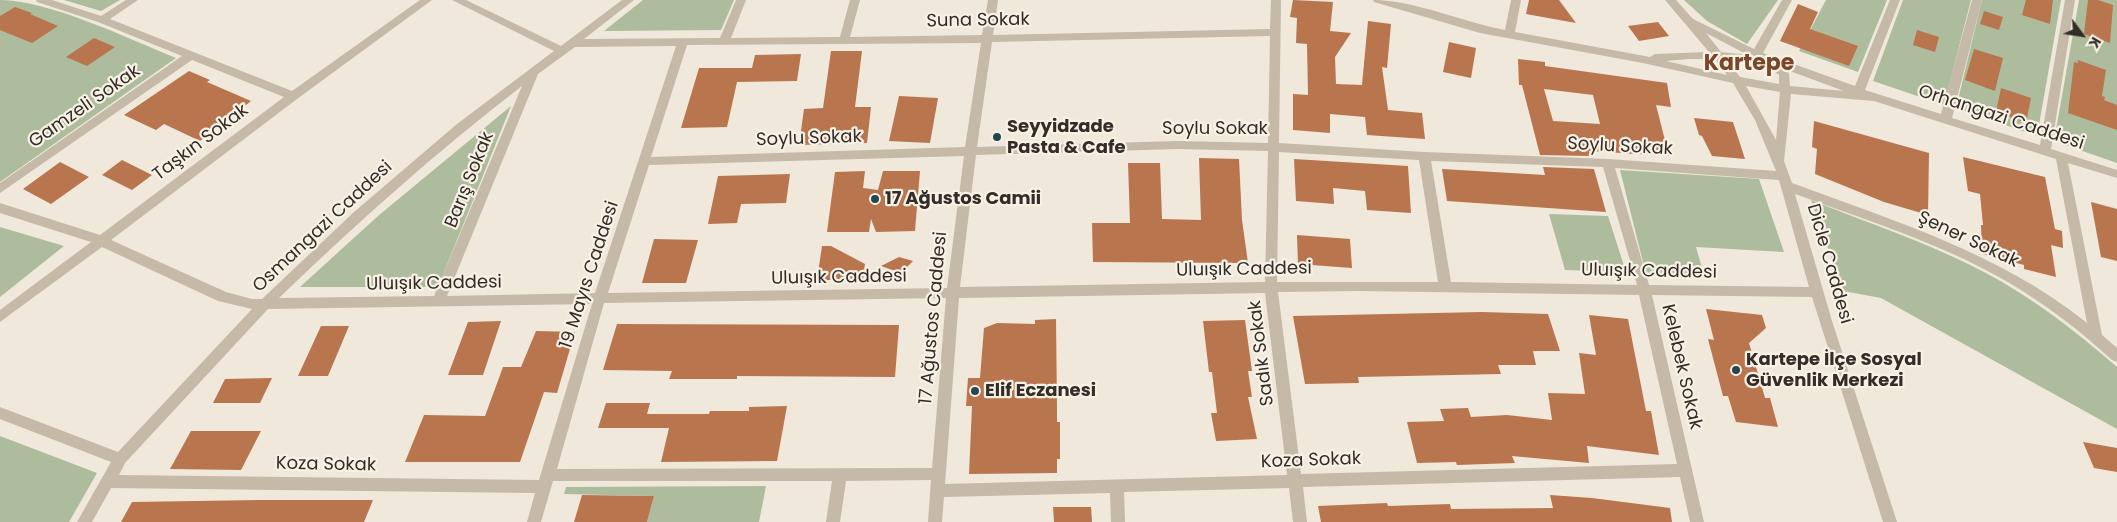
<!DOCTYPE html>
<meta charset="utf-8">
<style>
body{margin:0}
#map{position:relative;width:2117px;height:522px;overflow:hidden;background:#efe8db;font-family:Poppins,sans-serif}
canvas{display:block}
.north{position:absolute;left:2057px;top:10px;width:50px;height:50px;-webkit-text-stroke:4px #f7f1e6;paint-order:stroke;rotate:121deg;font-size:14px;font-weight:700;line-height:20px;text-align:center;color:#332c27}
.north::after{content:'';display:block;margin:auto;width:18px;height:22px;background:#332c27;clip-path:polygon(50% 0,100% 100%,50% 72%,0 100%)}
</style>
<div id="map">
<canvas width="2117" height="522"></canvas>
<div class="north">K</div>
</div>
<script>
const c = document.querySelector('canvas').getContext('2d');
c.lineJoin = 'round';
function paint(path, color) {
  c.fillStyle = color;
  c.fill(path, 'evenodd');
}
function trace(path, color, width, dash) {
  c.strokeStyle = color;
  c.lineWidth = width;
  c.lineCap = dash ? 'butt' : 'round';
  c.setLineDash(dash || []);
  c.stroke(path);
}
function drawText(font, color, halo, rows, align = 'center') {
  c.font = font + ' Poppins,sans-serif';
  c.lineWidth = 4.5;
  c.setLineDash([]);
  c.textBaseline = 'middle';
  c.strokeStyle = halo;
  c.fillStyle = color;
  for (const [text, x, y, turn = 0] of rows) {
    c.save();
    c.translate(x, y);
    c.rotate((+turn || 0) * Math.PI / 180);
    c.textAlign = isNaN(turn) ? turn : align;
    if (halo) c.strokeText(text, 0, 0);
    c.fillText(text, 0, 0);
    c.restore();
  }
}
paint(new Path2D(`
 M 0,0 C 49,0 129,39 176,58 L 0,182 Z
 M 64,0 L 120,0 L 101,11 Z
 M 643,0 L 734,0 L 721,30 L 604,31 Z
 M 1684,0 L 1778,0 L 1747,44 L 1707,21 Z
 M 1826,0 L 1887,0 L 1858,72 L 1799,51 Z
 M 1903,0 L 1971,0 L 1944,105 L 1873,81 Z
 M 1982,0 L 2061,0 L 2037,136 L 1956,108 Z
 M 2079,0 L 2117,0 L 2117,163 L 2054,141 Z
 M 511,106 L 438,287 L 300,287 L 378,216 Z
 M 1620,170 L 1759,179 L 1784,252 L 1696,247 L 1704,275 L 1646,274 Z
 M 1811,200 C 1868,223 1929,243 1984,272 C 2033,298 2076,331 2117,367 L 2117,429 L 1881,298 L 1843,291 Z
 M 1549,214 L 1608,216 L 1626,272 L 1565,270 Z
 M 0,227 L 64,246 L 0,297 Z
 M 0,436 L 97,473 L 69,522 L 0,522 Z
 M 766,486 L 759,522 L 647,522 L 654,496 L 564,494 L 566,487 Z`), '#adbc9c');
paint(new Path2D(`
 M 1293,0 L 1333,2 L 1330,31 L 1351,33 L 1335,57 L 1336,84 L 1362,85 L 1368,21 L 1391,24 L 1387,68 L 1382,67 L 1388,110 L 1422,113 L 1425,139 L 1367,135 L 1365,117 L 1330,114 L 1330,133 L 1293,130 L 1293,94 L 1308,95 L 1307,44 L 1296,43 L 1297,18 L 1290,17 Z
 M 1529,0 L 1559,0 L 1576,23 L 1526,14 Z
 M 2026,0 L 2053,0 L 2050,24 L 2022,15 Z
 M 2088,0 L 2098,0 L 2113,5 L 2110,43 L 2084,34 Z
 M 1798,4 L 1818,12 L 1810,29 L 1858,46 L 1849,66 L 1780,41 Z
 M 15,7 L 32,13 L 30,14 L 58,26 L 32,43 L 0,30 L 0,16 Z
 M 1984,11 L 2003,17 L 1999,30 L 1980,24 Z
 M 1658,22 L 1669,36 L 1639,41 L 1628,26 Z
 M 1917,30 L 1939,37 L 1935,52 L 1913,45 Z
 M 94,38 L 115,47 L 87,66 L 66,57 Z
 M 1449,42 L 1476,48 L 1471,78 L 1443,72 Z
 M 1974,49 L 2003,58 L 1995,91 L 1965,80 Z
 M 831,51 L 862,51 L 855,107 L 871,107 L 867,143 L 799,145 L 804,109 L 823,108 Z
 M 801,54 L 797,81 L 737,82 L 727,127 L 681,128 L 699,68 L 752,68 L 755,55 Z
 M 1518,59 L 1545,62 L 1545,66 L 1667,83 L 1671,107 L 1656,105 L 1669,156 L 1589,151 L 1590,156 L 1540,155 L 1522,85 L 1519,85 ZM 1544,89 L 1593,95 L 1600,124 L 1553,121 Z
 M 2078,60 L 2106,70 L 2102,96 L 2105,97 L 2104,100 L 2117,105 L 2117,130 L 2068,113 L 2074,62 L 2078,63 Z
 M 189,71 L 210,80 L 207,82 L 251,101 L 200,141 L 164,124 L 156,130 L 124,115 Z
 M 2001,88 L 2031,98 L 2026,123 L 1996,112 Z
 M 899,96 L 938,98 L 930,143 L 889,141 Z
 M 1694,118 L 1733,122 L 1745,159 L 1712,156 L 1702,136 L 1699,135 Z
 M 1814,121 L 1929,153 L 1928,215 L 1884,202 L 1815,174 L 1817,149 L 1812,147 Z
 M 1963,157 L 2045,177 L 2055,229 L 2062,231 L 2063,248 L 2051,245 L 2056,277 L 2024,269 L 2024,265 L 1982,254 L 1981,225 L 1983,225 L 1980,194 L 1968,191 Z
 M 1199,158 L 1239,159 L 1242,220 L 1248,263 L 1093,262 L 1092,223 L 1130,223 L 1128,163 L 1160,163 L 1162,219 L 1201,220 Z
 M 1294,159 L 1408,166 L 1411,213 L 1367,210 L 1365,191 L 1333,188 L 1334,204 L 1296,201 Z
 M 122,160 L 152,175 L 132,190 L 102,175 Z
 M 60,162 L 89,177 L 51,204 L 23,189 Z
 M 1543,167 L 1594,169 L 1606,212 L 1447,201 L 1442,169 L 1545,175 Z
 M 865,171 L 863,188 L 878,190 L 883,171 L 920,171 L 915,231 L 876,232 L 871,219 L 869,232 L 827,232 L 835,172 Z
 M 790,174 L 786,203 L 741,204 L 737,223 L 708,224 L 718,176 Z
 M 2091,202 L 2117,209 L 2117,261 L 2101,257 Z
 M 1297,235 L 1350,239 L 1352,268 L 1298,264 Z
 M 654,239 L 698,240 L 686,283 L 642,283 Z
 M 822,246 L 831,246 L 865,264 L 863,280 L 817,280 Z
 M 899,257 L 913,261 L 904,270 L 898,272 L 881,266 Z
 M 1706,309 L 1762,315 L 1766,328 L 1749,343 L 1765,398 L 1770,398 L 1778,427 L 1736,422 L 1728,396 L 1723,396 L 1708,339 L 1714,340 Z
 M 1482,312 L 1548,314 L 1560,351 L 1533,351 L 1536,365 L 1498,365 L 1501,374 L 1358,377 L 1359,383 L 1305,384 L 1293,316 Z
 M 1589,315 L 1628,319 L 1646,411 L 1651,411 L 1659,455 L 1587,446 L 1589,463 L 1512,456 L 1515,463 L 1457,465 L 1456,462 L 1417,463 L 1407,422 L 1444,421 L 1440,409 L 1468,408 L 1471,417 L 1507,415 L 1552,420 L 1548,393 L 1585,394 L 1579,353 L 1596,355 Z
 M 1056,319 L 1057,407 L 1057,422 L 1060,422 L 1060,459 L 1057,459 L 1057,473 L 969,474 L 972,406 L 966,406 L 968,378 L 980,378 L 984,328 L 997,323 L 1035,324 L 1035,320 Z
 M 1245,320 L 1252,371 L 1248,371 L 1252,397 L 1248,397 L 1257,439 L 1216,441 L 1211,413 L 1217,413 L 1212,372 L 1209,372 L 1203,321 Z
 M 501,321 L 483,375 L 448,375 L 468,322 Z
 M 617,324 L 899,325 L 895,377 L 737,376 L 737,379 L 669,379 L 672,371 L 603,370 Z
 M 321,326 L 349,326 L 328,376 L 298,376 Z
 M 536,331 L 575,332 L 557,393 L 544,392 L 520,462 L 405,462 L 424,415 L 485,416 L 503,367 L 521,367 Z
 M 272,378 L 260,403 L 213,403 L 225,379 Z
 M 606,403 L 650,403 L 647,414 L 709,414 L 710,411 L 749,411 L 749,407 L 787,406 L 777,461 L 661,462 L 669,428 L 598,428 Z
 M 191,431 L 261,431 L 241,470 L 170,469 Z
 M 2083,442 L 2117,448 L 2117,472 L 2094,468 Z
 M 582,495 L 654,496 L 647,522 L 574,522 Z
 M 1550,495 L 1592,498 L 1670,508 L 1672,522 L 1321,522 L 1318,506 L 1387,503 L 1388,506 L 1450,504 L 1451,509 L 1553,508 Z
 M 261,500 L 373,500 L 364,522 L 121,522 L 132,502 Z
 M 1053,507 L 1091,507 L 1092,522 L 1054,522 Z`), '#b9754e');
paint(new Path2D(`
 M 36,0 L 52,0 L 101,16 L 126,0 L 138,0 L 110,19 L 292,91 L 420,0 L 432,0 L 297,99 L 111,240 L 226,292 L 252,299 L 262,299 L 354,212 L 457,124 L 554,51 L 452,0 L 466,0 L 561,46 L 622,0 L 634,0 L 584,39 L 720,38 L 736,0 L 746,0 L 731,38 L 840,37 L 850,0 L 860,0 L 850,37 L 982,35 L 988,0 L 998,0 L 993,35 L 1270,29 L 1271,0 L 1281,0 L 1279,143 L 1424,152 L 1608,159 L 1776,171 L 1755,120 L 1733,83 L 1643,63 L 1480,33 L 1374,2 L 1373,0 C 1413,0 1463,22 1505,30 L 1511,0 L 1521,0 L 1515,32 L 1650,57 L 1655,54 L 1709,52 L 1665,0 L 1676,0 L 1693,19 L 1754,49 L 1782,0 L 1792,0 L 1763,53 L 1855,86 L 1890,0 L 1900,0 L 1865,90 L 1941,114 L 1972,0 L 1982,0 L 1952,118 L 2040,145 L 2065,0 L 2075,0 L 2051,149 L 2117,170 L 2117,178 L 2068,163 L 2102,335 L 2117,348 L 2117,362 L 2112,360 C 2079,330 2044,303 2006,281 C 1940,243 1866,220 1795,194 L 1832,321 L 1897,522 L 1883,522 L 1812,297 L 1652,295 L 1704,522 L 1690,522 L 1680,477 L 1303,487 L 1307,522 L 1293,522 L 1289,488 L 1124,492 L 1125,522 L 1111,522 L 1110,493 L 944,497 L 942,522 L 928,522 L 931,480 L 846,481 L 840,522 L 826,522 L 832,481 L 553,481 L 541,522 L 527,522 L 535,493 L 111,488 L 92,522 L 77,522 L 111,462 L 0,419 L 0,407 L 118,452 L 252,309 L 218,301 L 102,247 L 0,322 L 0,310 L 91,242 L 0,213 L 0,203 L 100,235 L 284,97 L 192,60 L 0,193 L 0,183 L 182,56 L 98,22 L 37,2 ZM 1706,33 L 1748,55 L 1721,52 ZM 1270,36 L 1268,143 L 1177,141 L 977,147 L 992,42 ZM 981,43 L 965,147 L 651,157 L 687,45 ZM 676,46 L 595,293 L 447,296 L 538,74 L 575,47 ZM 1689,59 L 1715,59 L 1727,75 L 1666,61 ZM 1727,60 L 1766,65 L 1779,75 L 1779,84 L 1740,77 ZM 1787,70 L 1844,91 L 1790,86 L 1789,74 ZM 522,86 L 434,296 L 279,298 C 357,223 436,152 522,86 ZM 1746,86 L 1780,92 L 1776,140 ZM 1791,94 L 1874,101 L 2056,159 L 2087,323 C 2000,253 1894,221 1792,183 L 1784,161 ZM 1177,149 L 1268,151 L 1265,282 L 960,287 L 976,155 ZM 1279,152 L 1419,160 L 1438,282 L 1277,282 ZM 964,156 L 947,288 L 608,293 L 649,165 ZM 1431,161 L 1603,167 L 1637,285 L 1451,282 ZM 1615,168 L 1779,180 L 1809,287 L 1649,285 ZM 1358,291 L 1639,295 L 1677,464 L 1301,474 L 1278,292 ZM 1265,293 L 1287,475 L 945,484 L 959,298 ZM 946,298 L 932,468 L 557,469 L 604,303 ZM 592,304 L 539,480 L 119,475 L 125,463 L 268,309 Z`), '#c5b9a8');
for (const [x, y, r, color] of [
 [997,137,5,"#214750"],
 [875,199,5,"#214750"],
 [1736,370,5,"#214750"],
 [975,391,5,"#214750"]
]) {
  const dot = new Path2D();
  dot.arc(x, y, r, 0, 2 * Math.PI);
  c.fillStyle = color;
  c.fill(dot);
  trace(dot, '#f7f1e6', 2);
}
drawText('18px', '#332c27', '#f7f1e6', [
 ["Suna Sokak",978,21,-1],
 ["Gamzeli Sokak",85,107,-35],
 ["Orhangazi Caddesi",2001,118,18],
 ["Soylu Sokak",1215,129],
 ["Soylu Sokak",809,139,-2],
 ["Taşkın Sokak",201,143,-37],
 ["Soylu Sokak",1620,147,3],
 ["Barış Sokak",470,180,-68],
 ["Osmangazi Caddesi",323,227,-43],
 ["Şener Sokak",1968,240,25],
 ["Dicle Caddesi",1829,264,74],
 ["Uluışık Caddesi",1244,270,-1],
 ["Uluışık Caddesi",1649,272,1],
 ["19 Mayıs Caddesi",590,275,-72],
 ["Uluışık Caddesi",839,278,-1],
 ["Uluışık Caddesi",434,284,-1],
 ["17 Ağustos Caddesi",934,318,-85],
 ["Sadık Sokak",1262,353,-97],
 ["Kelebek Sokak",1681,367,77],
 ["Koza Sokak",1311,461,-2],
 ["Koza Sokak",326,465,1]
]);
drawText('bold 18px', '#332c27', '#f7f1e6', [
 ["Seyyidzade",1007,127],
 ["Pasta & Cafe",1007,148],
 ["17 Ağustos Camii",885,199],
 ["Kartepe İlçe Sosyal",1746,360],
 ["Güvenlik Merkezi",1746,381],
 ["Elif Eczanesi",985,391]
], 'left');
drawText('bold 22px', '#794629', '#f7f1e6', [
 ["Kartepe",1749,64]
]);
</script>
